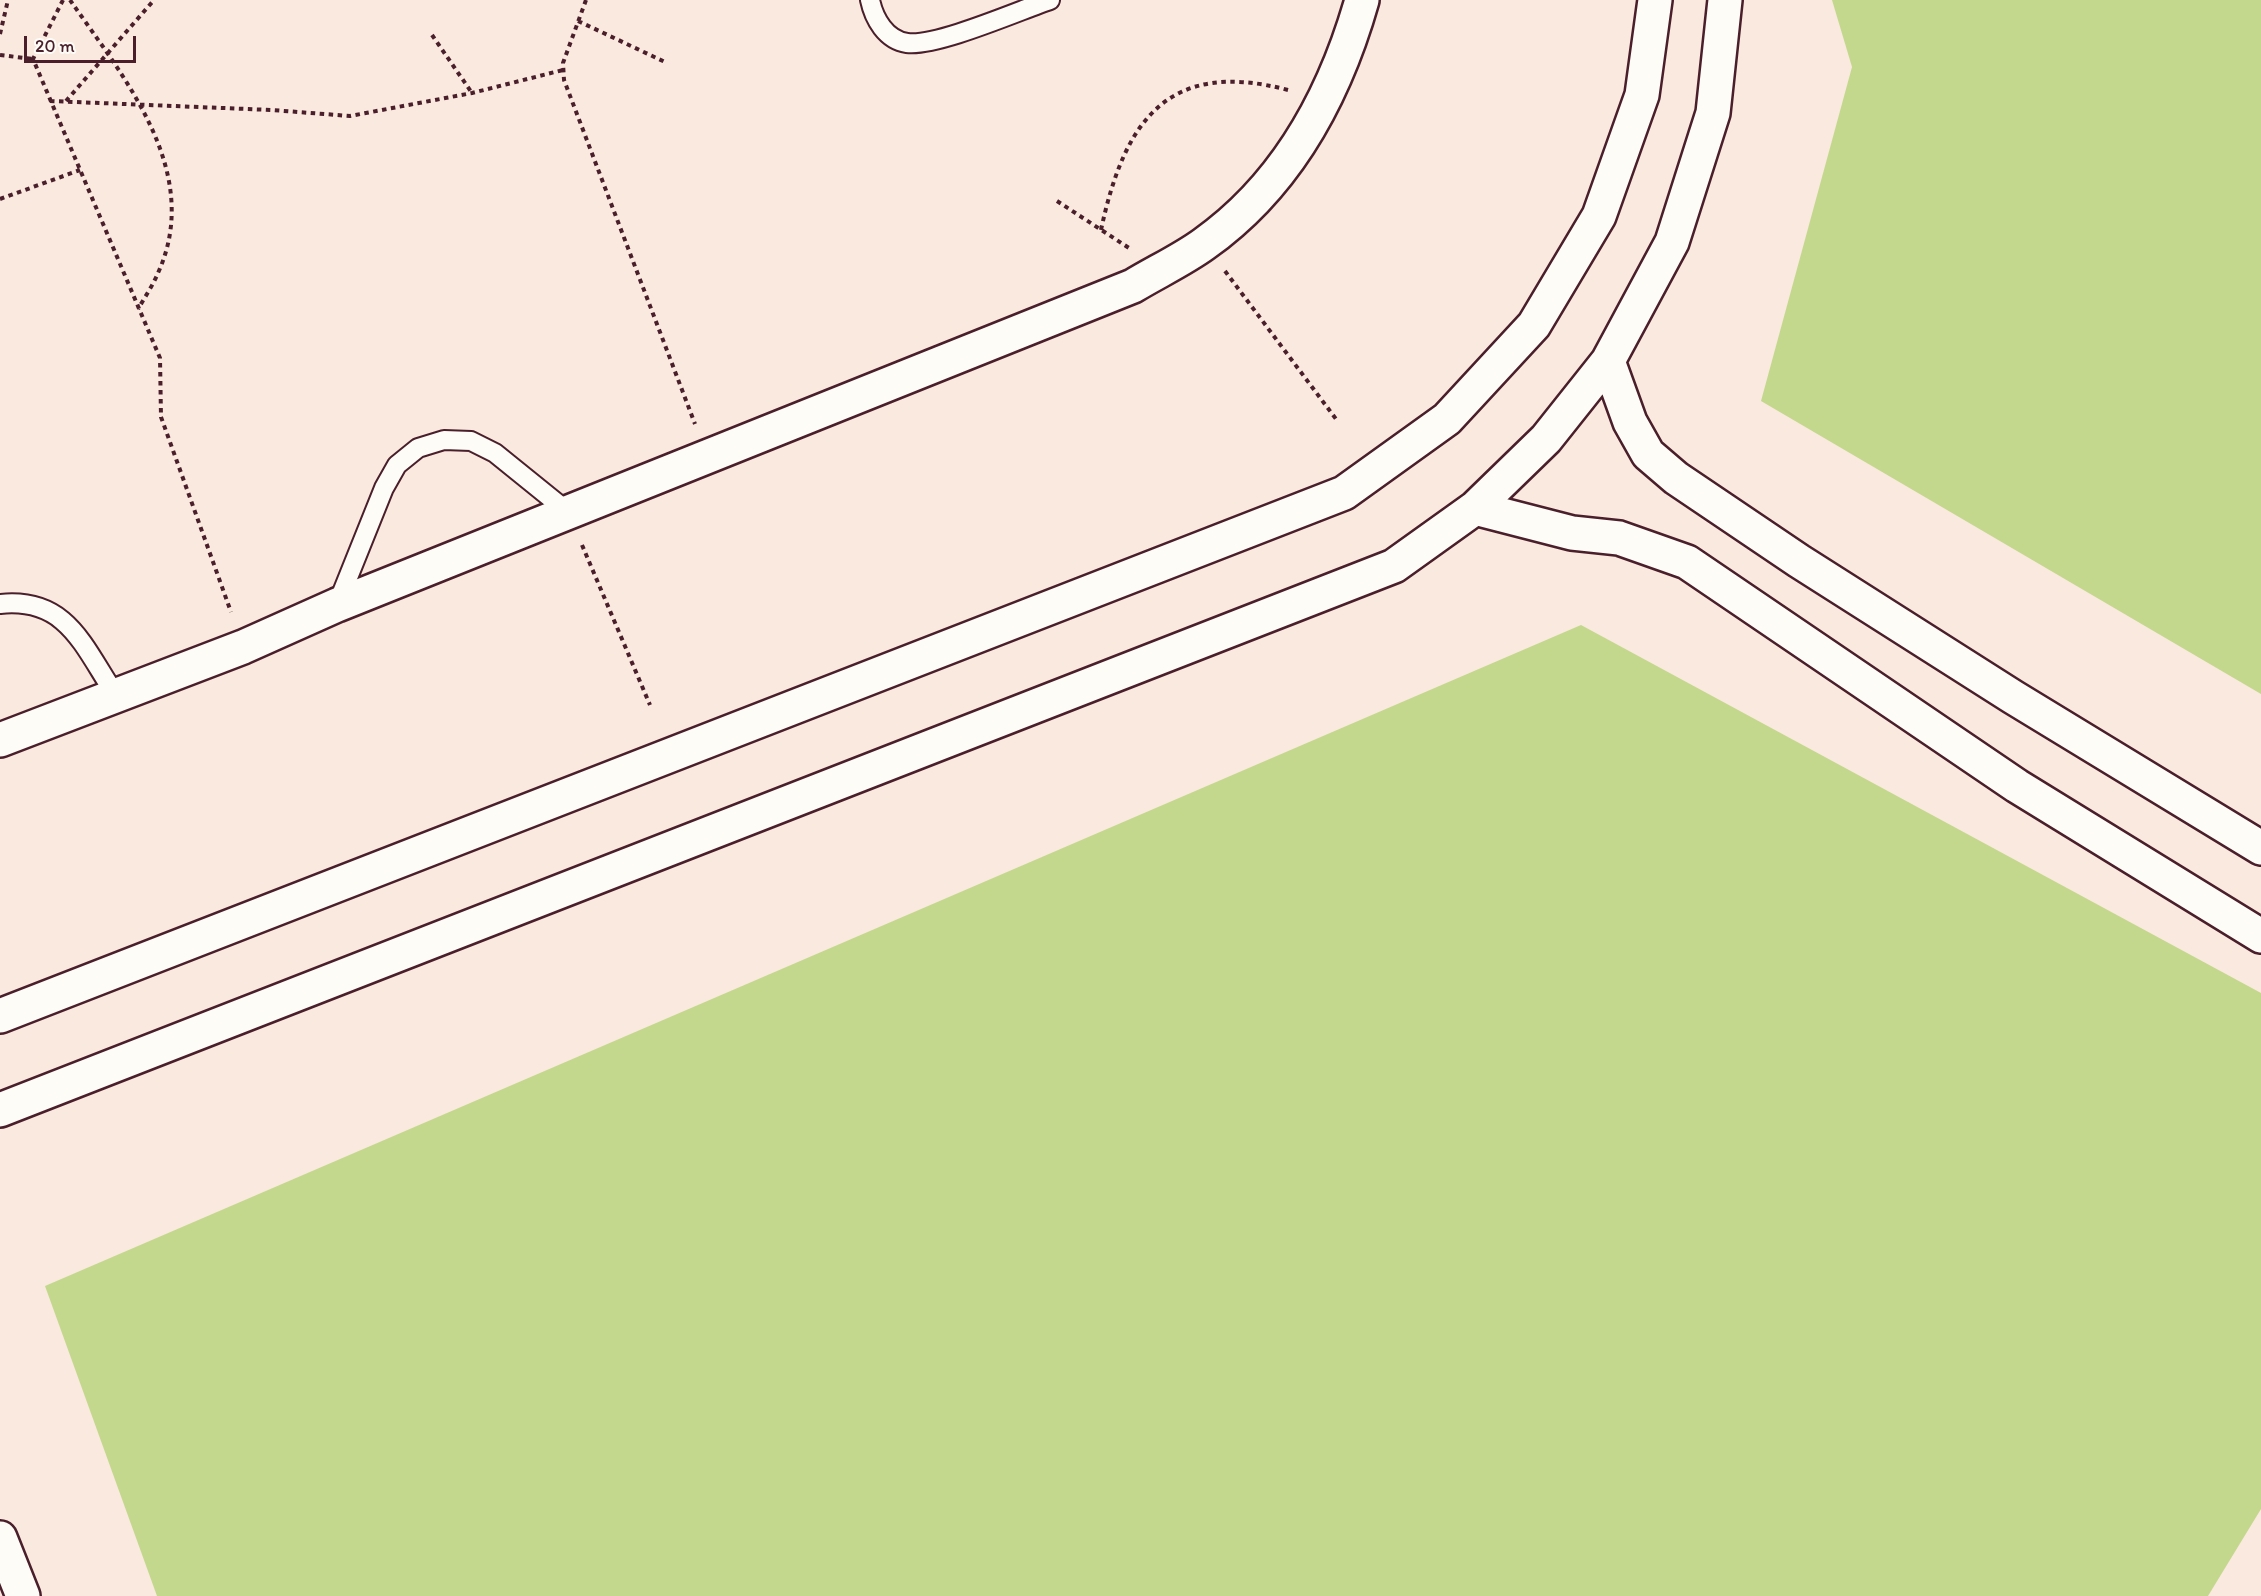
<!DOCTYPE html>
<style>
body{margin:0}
#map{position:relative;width:2261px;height:1596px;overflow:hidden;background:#f9e9de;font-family:Itim,sans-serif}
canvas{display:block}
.scale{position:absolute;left:24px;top:36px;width:112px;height:27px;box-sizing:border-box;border:3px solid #4a1f2b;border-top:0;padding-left:8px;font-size:18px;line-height:21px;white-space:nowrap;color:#4a1f2b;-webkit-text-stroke:4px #fdfcf7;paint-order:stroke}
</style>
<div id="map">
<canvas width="2261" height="1596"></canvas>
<div class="scale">20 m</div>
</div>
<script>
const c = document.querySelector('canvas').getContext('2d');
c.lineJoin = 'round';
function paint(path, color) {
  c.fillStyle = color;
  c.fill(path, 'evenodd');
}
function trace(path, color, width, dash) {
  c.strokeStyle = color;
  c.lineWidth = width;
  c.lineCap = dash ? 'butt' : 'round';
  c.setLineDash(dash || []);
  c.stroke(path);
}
paint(new Path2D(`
 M 1832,0 L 2261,0 L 2261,694 L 1761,401 L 1852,67 Z
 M 1581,625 L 2261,993 L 2261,1509 L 2208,1596 L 157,1596 L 45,1286 Z`), '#c4d88d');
const lane = new Path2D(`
 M 870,0 C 874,19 886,40 907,43 C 936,47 1018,11 1050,0
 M 0,604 C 67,597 83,646 115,694
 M 337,605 L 384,488 L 397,465 L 418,448 L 444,440 L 471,441 L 495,453 L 568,512`);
const street = new Path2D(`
 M 1608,361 L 1630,422 L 1648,454 L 1676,478 L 1799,561 L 2013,697 L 2261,848
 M 1475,508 L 1572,533 L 1619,538 L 1687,562 L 2017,786 L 2261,936
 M 0,740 L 243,647 L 337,605 L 1133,286 C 1156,272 1182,260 1204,244 C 1287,185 1335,95 1362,0
 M 0,1016 L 1344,493 L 1447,419 L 1534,325 L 1599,216 L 1642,95 L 1655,0
 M 0,1110 L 1394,566 L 1475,508 L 1546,439 L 1608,361 L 1672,242 L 1713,113 L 1725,0
 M 0,1538 L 23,1596`);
trace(lane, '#4a1f2b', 22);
trace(street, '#4a1f2b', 38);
trace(new Path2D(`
 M 63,0 L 33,59 L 160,358 L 161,417 L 231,612
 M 70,0 C 124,78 204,172 158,273 C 153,285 145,297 138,309
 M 586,0 L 563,63 L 564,80 L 695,424
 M 578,21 L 665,62
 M 0,34 L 8,0
 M 432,35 L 472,93
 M 0,55 L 33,59
 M 50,101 L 272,110 L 350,116 L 472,93 L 563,70
 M 66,101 L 154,0
 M 0,199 L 80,170
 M 1057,201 L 1129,248
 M 1101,230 C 1124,122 1167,58 1288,90
 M 1225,271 L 1336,419
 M 582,545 L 650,705`), '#4a1f2b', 4, [4.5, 4.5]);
trace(lane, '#fdfcf7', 18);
trace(street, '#fdfcf7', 33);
</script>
